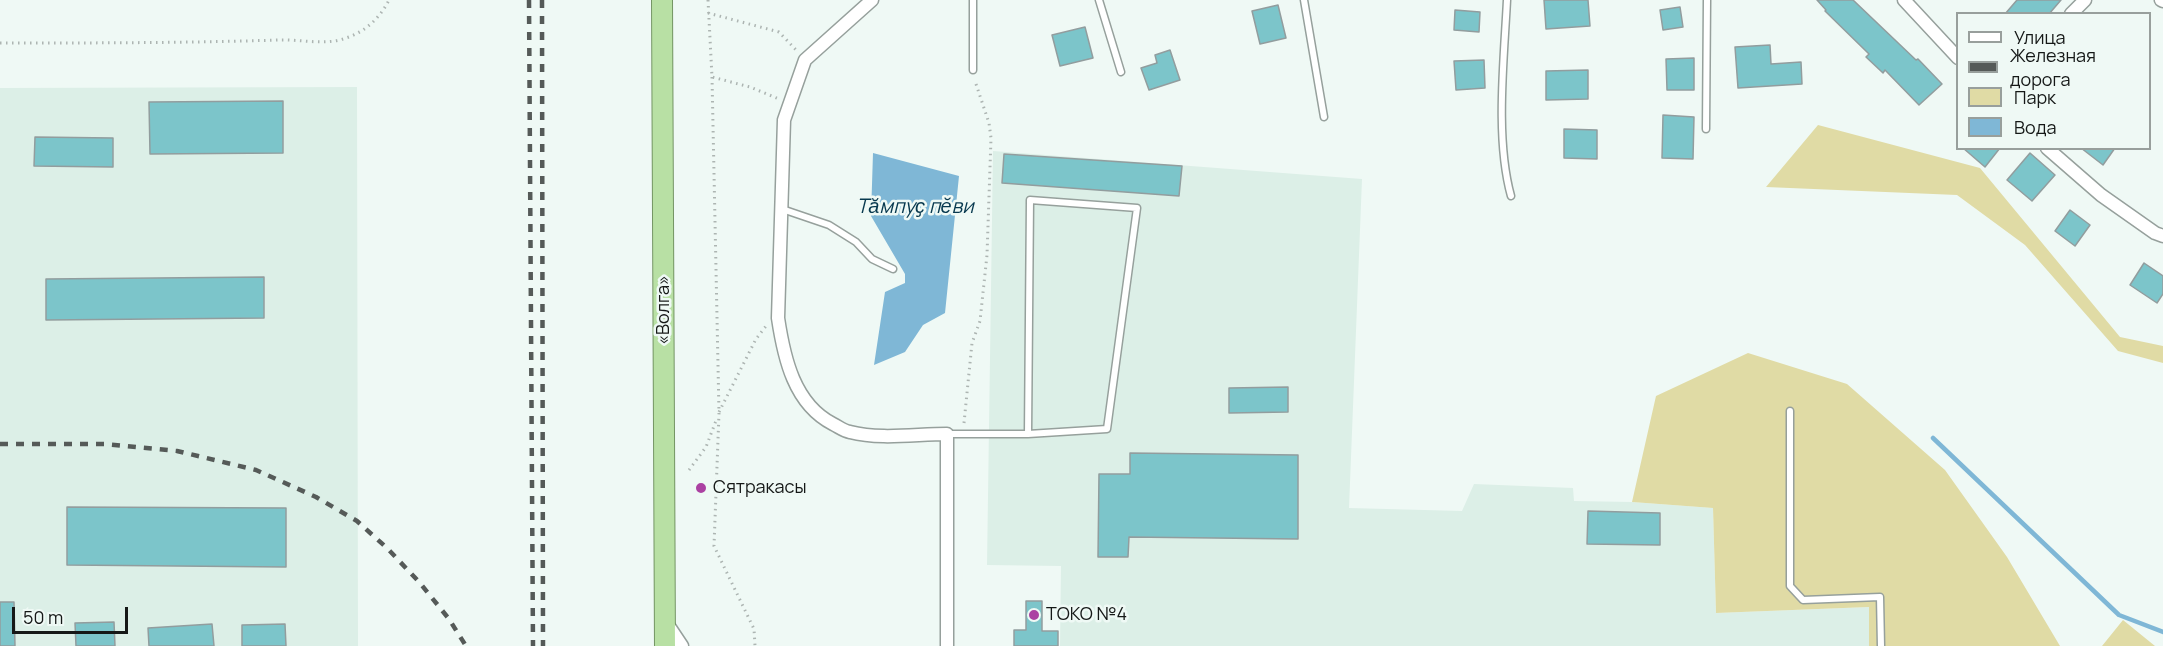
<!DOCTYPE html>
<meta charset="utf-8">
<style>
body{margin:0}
#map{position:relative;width:2163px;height:646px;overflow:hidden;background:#eff9f5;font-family:Manrope,sans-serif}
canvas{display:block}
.legend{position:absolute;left:1956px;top:12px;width:195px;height:138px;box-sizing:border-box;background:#eff9f5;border:2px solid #989f9c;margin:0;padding:8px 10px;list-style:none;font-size:18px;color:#151817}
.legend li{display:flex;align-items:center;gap:12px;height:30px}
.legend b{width:30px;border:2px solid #989f9c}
.scale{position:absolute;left:12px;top:607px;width:116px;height:27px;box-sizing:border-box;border:3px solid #151817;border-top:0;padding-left:8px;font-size:18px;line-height:21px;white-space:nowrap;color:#151817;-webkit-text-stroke:4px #eff9f5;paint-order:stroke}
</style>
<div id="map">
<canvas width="2163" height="646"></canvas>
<ul class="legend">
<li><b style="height:8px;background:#fff"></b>Улица</li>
<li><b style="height:8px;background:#555a58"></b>Железная дорога</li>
<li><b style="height:16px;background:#e0dba5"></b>Парк</li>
<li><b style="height:16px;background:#7fb7d6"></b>Вода</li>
</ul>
<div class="scale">50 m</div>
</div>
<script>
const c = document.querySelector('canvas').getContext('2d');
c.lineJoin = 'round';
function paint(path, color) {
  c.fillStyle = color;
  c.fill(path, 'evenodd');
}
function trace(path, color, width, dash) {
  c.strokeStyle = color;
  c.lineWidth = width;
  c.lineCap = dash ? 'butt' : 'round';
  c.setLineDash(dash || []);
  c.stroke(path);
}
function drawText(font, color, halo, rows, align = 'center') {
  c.font = font + ' Manrope,sans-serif';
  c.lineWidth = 5;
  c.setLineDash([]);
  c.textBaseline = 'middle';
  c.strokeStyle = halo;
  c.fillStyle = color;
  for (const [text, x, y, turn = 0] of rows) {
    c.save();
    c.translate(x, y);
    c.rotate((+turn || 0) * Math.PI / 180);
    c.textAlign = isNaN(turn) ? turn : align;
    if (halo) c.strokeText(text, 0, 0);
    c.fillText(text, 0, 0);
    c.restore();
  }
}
paint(new Path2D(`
 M 357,87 L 358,646 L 0,646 L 0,88 Z
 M 993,151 L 1362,179 L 1349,508 L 1462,511 L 1474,484 L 1573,488 L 1574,501 L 1632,502 L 1713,508 L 1716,613 L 1869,607 L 1869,646 L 1060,646 L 1061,566 L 987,565 Z`), '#dcefe7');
paint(new Path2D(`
 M 1818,125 L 1980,168 L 2120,337 L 2163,346 L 2163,363 L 2118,351 L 2025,245 L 1957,195 L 1766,187 Z
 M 1748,353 L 1847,384 L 1945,470 L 2007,557 L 2060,646 L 1869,646 L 1869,607 L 1716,613 L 1713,508 L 1632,502 L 1656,396 Z
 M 2123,620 L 2155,646 L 2102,646 Z`), '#e0dba5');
paint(new Path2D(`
 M 873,153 L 959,176 L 945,313 L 923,325 L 905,352 L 874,365 L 885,292 L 905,283 L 905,274 L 871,216 Z`), '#7fb7d6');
trace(new Path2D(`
 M 1933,438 L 2119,615 L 2163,632`), '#7fb7d6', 4.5);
const building = new Path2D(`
 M 1544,0 L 1588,0 L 1590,26 L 1546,29 Z
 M 1817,0 L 1853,0 L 1916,60 L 1918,59 L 1942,84 L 1919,105 L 1885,70 L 1883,73 L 1866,57 L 1869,54 L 1825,11 L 1826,10 Z
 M 2017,0 L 2061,0 L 2049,14 L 2005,14 Z
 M 1278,5 L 1286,38 L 1260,44 L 1252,11 Z
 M 1680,7 L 1683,27 L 1663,30 L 1660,10 Z
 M 1455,10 L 1480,12 L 1479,32 L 1454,30 Z
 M 1085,27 L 1093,58 L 1060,66 L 1052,35 Z
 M 1770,45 L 1771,64 L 1801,62 L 1802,84 L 1738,88 L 1735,47 Z
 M 1170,50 L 1180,80 L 1149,90 L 1141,68 L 1157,63 L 1155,55 Z
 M 1694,58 L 1694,90 L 1667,90 L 1666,59 Z
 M 1484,60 L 1485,88 L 1456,90 L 1454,61 Z
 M 1588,70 L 1588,99 L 1546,100 L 1546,71 Z
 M 283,101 L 283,153 L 150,154 L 149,102 Z
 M 1663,115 L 1694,117 L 1693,159 L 1662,158 Z
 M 1564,129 L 1597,130 L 1597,159 L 1564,158 Z
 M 35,137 L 113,138 L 113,167 L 34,166 Z
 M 1963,148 L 2000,148 L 1985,167 Z
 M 2081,148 L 2115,148 L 2103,165 Z
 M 2030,153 L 2055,175 L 2032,201 L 2007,180 Z
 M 1004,154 L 1182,166 L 1179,196 L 1002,183 Z
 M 2070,210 L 2090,225 L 2075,246 L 2055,231 Z
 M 2144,263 L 2163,276 L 2163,294 L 2157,303 L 2130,285 Z
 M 264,277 L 264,318 L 46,320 L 46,279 Z
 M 1288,387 L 1288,412 L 1229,413 L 1229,388 Z
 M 1130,453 L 1298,455 L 1298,539 L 1129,537 L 1128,557 L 1098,557 L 1099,474 L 1130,474 Z
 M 67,507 L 286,508 L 286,567 L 67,565 Z
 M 1588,511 L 1660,513 L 1660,545 L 1587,544 Z
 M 1026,601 L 1042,601 L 1042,631 L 1058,631 L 1058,646 L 1014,646 L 1014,630 L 1026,630 Z
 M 0,602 L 14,602 L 15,646 L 0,646 Z
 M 114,622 L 115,646 L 76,646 L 75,623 Z
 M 212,624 L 214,646 L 149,646 L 148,628 Z
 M 285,624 L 286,646 L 242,646 L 242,625 Z`);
paint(building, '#7cc5ca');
trace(building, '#929d9e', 1.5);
const service = new Path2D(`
 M 1099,0 L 1121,72
 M 1304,0 L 1324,117
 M 1507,0 C 1504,60 1495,138 1511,196
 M 973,70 L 973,0
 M 1706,129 L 1707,0
 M 782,209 L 829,225 L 856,242 L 872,259 L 893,269
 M 1790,411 L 1790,586 L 1803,600 L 1880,597 L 1881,646
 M 947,434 L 1028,434 L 1107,429 L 1137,208 L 1030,200 L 1028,434`);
const minor = new Path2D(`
 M 872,0 L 805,60 L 784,120 L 778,318 C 784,358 794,404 833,424 C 839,427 844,431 850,432 C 881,440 916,434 947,434 L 947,646
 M 1904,0 L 1958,58
 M 2161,0 L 2163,1
 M 2071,14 L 2085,0
 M 2047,148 L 2101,195 L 2155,233 L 2163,236
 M 666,622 L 682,646`);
const trunk = new Path2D(`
 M 662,0 L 665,646`);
trace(service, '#96a09c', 9);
trace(minor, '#96a09c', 15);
trace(trunk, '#749564', 22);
trace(new Path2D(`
 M 708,0 L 712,77 L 750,87 L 779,99
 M 708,13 L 779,32 L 798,52
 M 0,43 C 93,43 186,43 278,40 C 300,39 325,46 346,38 C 365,32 380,18 389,0
 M 712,77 L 719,413 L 714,546 L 754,629 L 755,646
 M 719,412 L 756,339 L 766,326
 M 964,423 L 972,343 L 980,321 L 987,255 L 991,138 L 989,123 L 975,81
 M 689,470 L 706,447 L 717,418`), '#adb5b2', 3, [1.5, 4.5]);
trace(service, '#fff', 6);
trace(minor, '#fff', 12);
trace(trunk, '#b8e0a4', 20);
trace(new Path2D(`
 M 529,0 L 533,646
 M 542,0 L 543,646
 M 0,444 L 104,444 L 177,451 L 256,470 L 316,497 L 357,521 L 388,549 L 420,583 L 449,619 L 466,646`), '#555a58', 4.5, [8, 8]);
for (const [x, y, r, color] of [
 [701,488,6,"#ab41a2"],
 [1034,615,6,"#ab41a2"]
]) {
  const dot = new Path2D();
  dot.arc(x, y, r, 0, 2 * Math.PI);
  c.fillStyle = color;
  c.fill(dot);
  trace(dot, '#eff9f5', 2);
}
drawText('18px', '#151817', '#eff9f5', [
 ["«Волга»",664,310,-90]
]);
drawText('18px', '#151817', '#eff9f5', [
 ["Сятракасы",713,488],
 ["ТОКО №4",1046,615]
], 'left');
drawText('italic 20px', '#08394f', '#eff9f5', [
 ["Тӑмпуҫ пӗви",915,207]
]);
</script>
